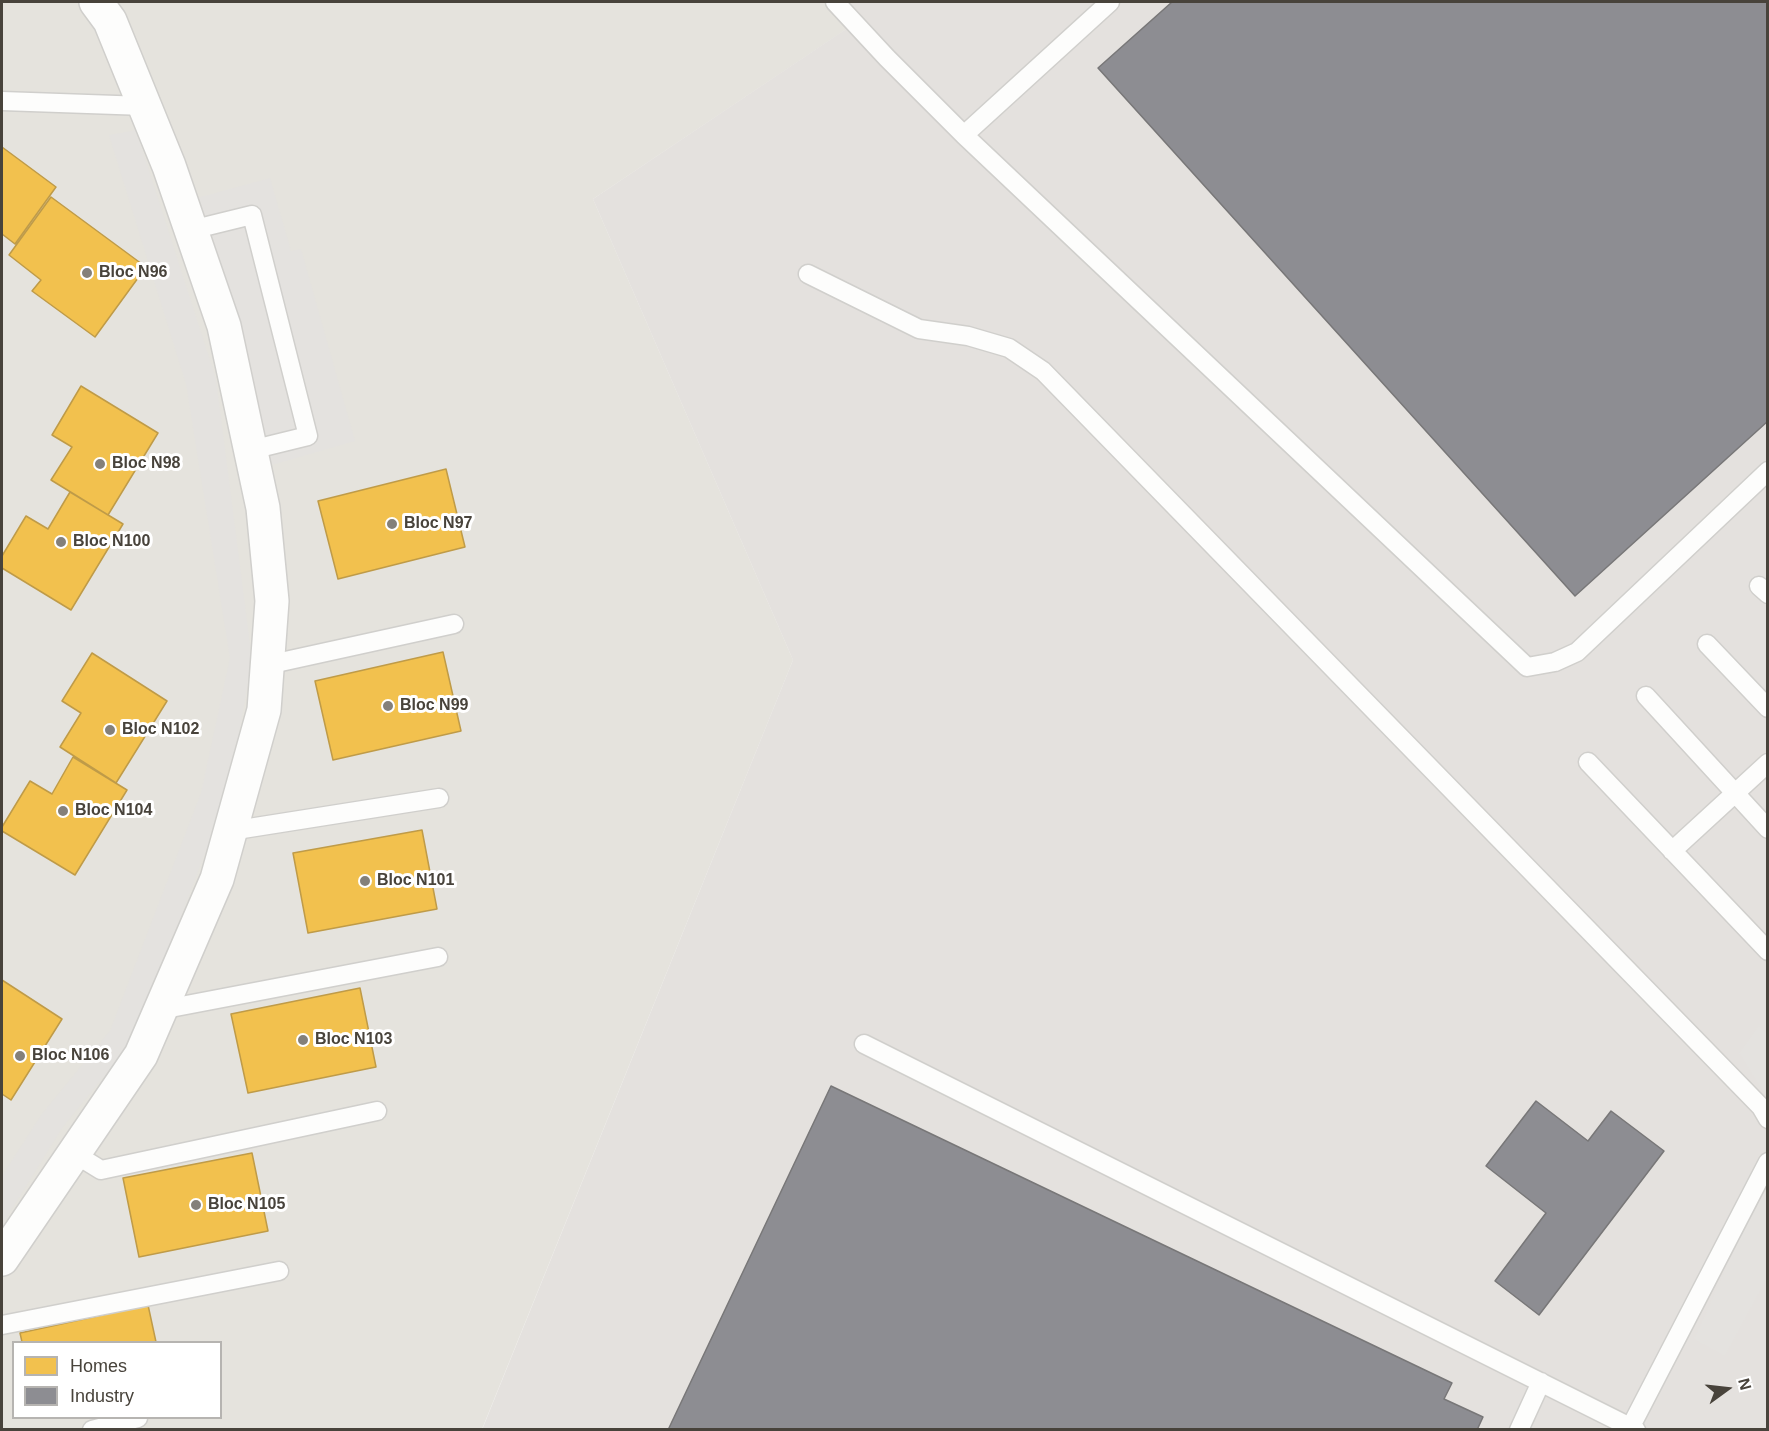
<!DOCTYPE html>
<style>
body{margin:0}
#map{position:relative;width:1769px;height:1431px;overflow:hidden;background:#f2f1ee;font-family:Helvetica,sans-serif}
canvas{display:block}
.frame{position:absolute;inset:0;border:3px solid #48433b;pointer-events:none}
.legend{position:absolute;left:12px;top:1341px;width:210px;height:78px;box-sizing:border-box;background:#fff;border:2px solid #b6b4b1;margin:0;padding:8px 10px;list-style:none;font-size:18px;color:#48433b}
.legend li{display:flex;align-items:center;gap:12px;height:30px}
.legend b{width:30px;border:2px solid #b6b4b1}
.north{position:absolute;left:1697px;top:1359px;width:60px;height:60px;-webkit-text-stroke:4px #fff;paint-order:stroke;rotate:75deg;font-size:16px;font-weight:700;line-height:24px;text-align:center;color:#48433b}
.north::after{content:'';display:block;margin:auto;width:21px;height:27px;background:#48433b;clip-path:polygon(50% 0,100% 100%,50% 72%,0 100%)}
</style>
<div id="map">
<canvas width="1769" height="1431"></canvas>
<div class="frame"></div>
<ul class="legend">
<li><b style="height:16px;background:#f2c14e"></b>Homes</li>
<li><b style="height:16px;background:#8d8d92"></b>Industry</li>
</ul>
<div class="north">N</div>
</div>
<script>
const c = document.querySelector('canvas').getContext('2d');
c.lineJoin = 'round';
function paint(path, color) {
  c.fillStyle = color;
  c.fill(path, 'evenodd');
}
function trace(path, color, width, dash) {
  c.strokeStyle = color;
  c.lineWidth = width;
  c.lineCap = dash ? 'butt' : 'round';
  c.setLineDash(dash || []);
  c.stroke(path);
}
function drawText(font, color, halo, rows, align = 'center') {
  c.font = font + ' Helvetica,sans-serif';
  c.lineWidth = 6;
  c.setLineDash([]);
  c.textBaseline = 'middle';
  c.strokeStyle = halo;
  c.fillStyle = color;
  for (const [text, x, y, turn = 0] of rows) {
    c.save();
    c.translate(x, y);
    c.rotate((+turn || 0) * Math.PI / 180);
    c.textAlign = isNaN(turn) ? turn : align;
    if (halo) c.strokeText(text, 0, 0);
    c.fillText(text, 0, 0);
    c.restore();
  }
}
paint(new Path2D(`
 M 2,2 L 873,2 L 857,22 L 593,199 L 793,660 L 482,1429 L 2,1430 ZM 14,1342 L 220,1342 L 220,1418 L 14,1418 Z`), '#e5e3dd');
paint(new Path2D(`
 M 832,2 L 1767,2 L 1767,1429 L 482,1430 L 793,660 L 593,199 L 852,25 Z`), '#e4e1de');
paint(new Path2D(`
 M 136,130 L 216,379 L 252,660 L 229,790 L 135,1038 L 62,1128 L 2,1225 L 2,1176 L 42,1114 L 110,1031 L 201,793 L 230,658 L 186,384 L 109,135 Z
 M 270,178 L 291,251 L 301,249 L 355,441 L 272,465 L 197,198 Z
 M 1759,1025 L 1767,1034 L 1767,1098 L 1739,1053 Z
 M 1767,1176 L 1767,1278 L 1725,1356 L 1694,1339 Z`), '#e4e2df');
const homes = new Path2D(`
 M 2,147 L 56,187 L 15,244 L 2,234 Z
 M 51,197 L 146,267 L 95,337 L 32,291 L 41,280 L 9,255 Z
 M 81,386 L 158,433 L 108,515 L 51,480 L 72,447 L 52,435 Z
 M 446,469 L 465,547 L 338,579 L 318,501 Z
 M 70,492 L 123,524 L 71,610 L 2,568 L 2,556 L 26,516 L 48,529 Z
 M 443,652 L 461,731 L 333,760 L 315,681 Z
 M 92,653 L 167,701 L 116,783 L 60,747 L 81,713 L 62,701 Z
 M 73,757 L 127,790 L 75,875 L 2,831 L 2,827 L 30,781 L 52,794 Z
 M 422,830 L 437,909 L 308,933 L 293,853 Z
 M 2,980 L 62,1019 L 11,1100 L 2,1094 Z
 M 360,988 L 376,1067 L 248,1093 L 231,1014 Z
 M 252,1153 L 268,1231 L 139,1257 L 123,1178 Z
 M 148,1305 L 156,1342 L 22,1342 L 20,1333 Z`);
paint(homes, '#f2c14e');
trace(homes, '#bf9b48', 1.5);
const industry = new Path2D(`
 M 1172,2 L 1768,2 L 1768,421 L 1575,596 L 1098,68 Z
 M 831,1086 L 1452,1383 L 1444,1399 L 1483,1417 L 1477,1430 L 668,1430 Z
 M 1536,1101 L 1588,1141 L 1611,1111 L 1664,1151 L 1539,1315 L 1495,1281 L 1546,1213 L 1486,1166 Z`);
paint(industry, '#8d8d92');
trace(industry, '#787778', 1.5);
const lane = new Path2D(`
 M 835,2 L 887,58 L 964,135 L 1527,667 L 1555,662 L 1577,652 L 1768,471
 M 2,101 L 145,106
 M 964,135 L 1110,2
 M 191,230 L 252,215 L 308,436 L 251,450
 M 808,274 L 919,329 L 968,336 L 1009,348 L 1043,371 L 1761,1107 L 1768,1119
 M 1759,586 L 1768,594
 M 1707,644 L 1768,708
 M 267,665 L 454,624
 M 1646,696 L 1768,829
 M 1588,762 L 1768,951
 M 230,831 L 439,798
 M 1672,851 L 1768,763
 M 160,1010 L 438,957
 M 864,1044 L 1636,1430
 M 75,1154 L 101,1170 L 377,1111
 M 2,1325 L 279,1271
 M 92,1430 L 138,1418
 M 1519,1430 L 1541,1382
 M 1629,1430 L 1768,1162`);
const street = new Path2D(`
 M 2,1259 L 141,1055 L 217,879 L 264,710 L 272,601 L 263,508 L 224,326 L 169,166 L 110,21 L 96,2`);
trace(lane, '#d0cfcc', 21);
trace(street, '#d0cfcc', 36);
trace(lane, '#fdfdfc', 18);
trace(street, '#fdfdfc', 33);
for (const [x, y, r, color] of [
 [87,273,6,"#84807a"],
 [100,464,6,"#84807a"],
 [392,524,6,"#84807a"],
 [61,542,6,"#84807a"],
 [388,706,6,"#84807a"],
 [110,730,6,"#84807a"],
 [63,811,6,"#84807a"],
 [365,881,6,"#84807a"],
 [303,1040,6,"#84807a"],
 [20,1056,6,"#84807a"],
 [196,1205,6,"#84807a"]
]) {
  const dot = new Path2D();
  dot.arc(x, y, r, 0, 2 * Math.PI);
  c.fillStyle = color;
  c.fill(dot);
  trace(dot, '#fff', 2);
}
drawText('bold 16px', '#48433b', '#fff', [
 ["Bloc N96",99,273],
 ["Bloc N98",112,464],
 ["Bloc N97",404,524],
 ["Bloc N100",73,542],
 ["Bloc N99",400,706],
 ["Bloc N102",122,730],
 ["Bloc N104",75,811],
 ["Bloc N101",377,881],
 ["Bloc N103",315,1040],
 ["Bloc N106",32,1056],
 ["Bloc N105",208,1205]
], 'left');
</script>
